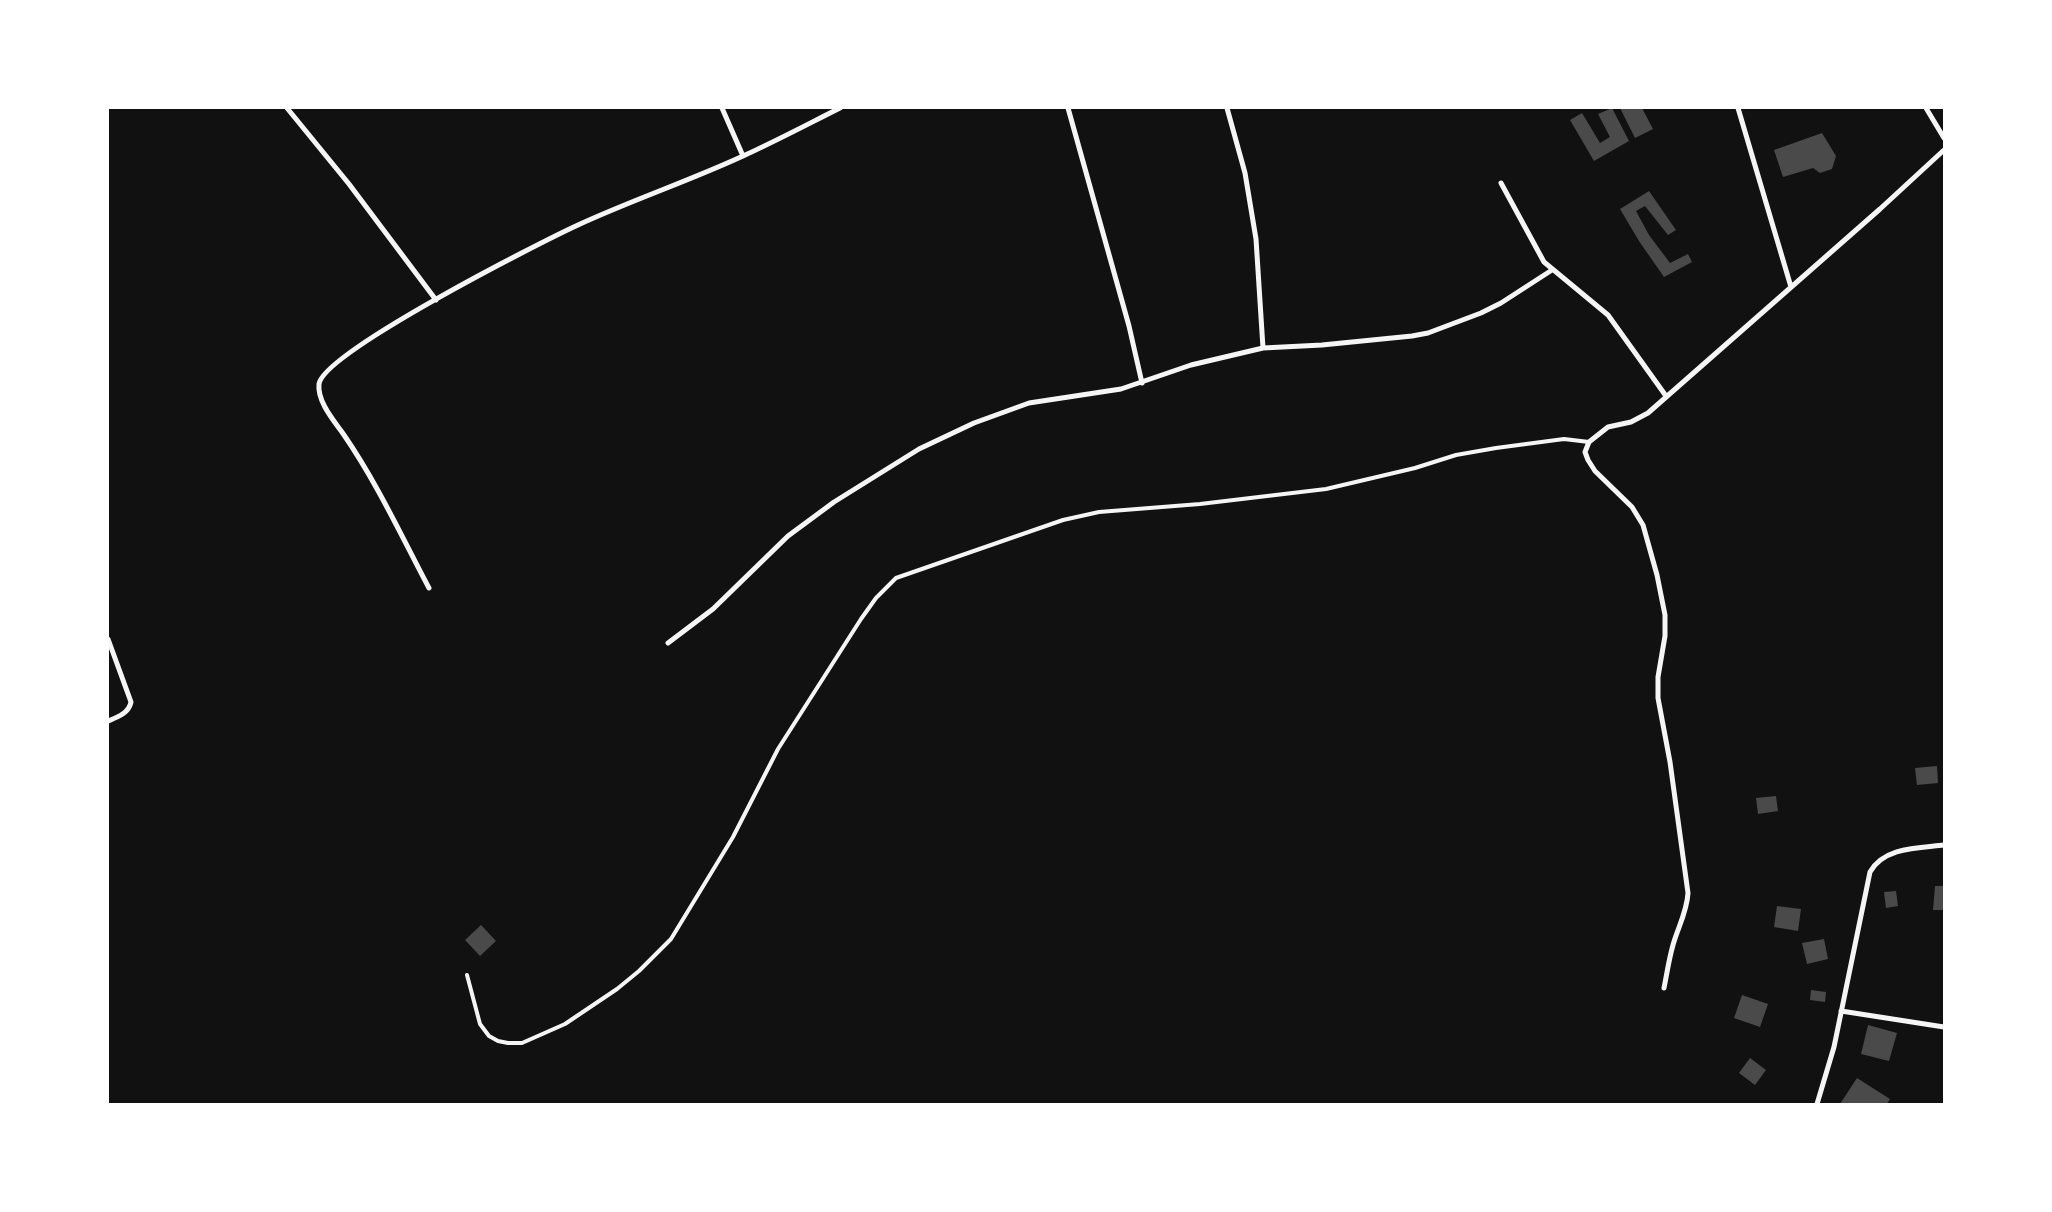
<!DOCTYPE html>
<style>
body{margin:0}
#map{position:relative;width:2052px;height:1212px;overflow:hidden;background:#111;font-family:"Golos Text",sans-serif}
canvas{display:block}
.frame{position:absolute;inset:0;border:109px solid #fff;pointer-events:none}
</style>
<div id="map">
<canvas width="2052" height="1212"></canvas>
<div class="frame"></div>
</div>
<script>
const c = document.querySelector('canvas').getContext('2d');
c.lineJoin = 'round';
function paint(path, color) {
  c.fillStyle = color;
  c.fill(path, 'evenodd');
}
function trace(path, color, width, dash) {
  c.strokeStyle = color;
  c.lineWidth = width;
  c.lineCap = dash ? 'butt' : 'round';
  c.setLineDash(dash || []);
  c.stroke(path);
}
paint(new Path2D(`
 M 1612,108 L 1629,141 L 1594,161 L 1570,120 L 1582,113 L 1600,143 L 1610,137 L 1598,114 Z
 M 1620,108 L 1642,108 L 1653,129 L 1635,138 Z
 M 1822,133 L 1836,156 L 1832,169 L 1820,173 L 1813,168 L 1783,177 L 1774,150 Z
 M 1649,191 L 1676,230 L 1668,235 L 1645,206 L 1636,211 L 1649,235 L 1670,263 L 1688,254 L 1692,262 L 1664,277 L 1639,241 L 1620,209 Z
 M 1937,766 L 1938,783 L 1917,785 L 1915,768 Z
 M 1776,796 L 1778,811 L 1758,814 L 1756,798 Z
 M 1935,886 L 1944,886 L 1944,910 L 1933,910 Z
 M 1896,891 L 1898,906 L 1886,908 L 1884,892 Z
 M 1777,906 L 1801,909 L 1798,931 L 1774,927 Z
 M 481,925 L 496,941 L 480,956 L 465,940 Z
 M 1824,939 L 1828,959 L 1807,964 L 1802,943 Z
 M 1811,990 L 1826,992 L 1825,1002 L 1810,1000 Z
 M 1742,995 L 1768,1004 L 1760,1027 L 1734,1018 Z
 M 1868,1025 L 1897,1033 L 1889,1061 L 1861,1054 Z
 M 1750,1058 L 1766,1070 L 1755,1085 L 1739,1073 Z
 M 1857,1078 L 1890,1099 L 1887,1104 L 1840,1104 Z`), '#4a4a4a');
trace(new Path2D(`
 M 467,975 L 480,1024 L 489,1036 L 498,1041 L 508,1043 L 522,1043 L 565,1024 L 617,989 L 639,971 L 671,939 L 733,837 L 778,749 L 861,619 L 876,598 L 896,578 L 1063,520 L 1099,512 L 1200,504 L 1326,489 L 1415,468 L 1456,455 L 1496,448 L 1564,439 L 1589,442`), '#f5f5f5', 4);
trace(new Path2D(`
 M 287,108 L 349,184 L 436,300
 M 722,108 L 743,156
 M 1068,108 L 1129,326 L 1142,383
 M 1227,108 L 1245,173 L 1256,239 L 1263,348
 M 1738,108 L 1791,287
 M 1926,108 L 1944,138
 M 1501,183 L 1544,262 L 1608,315 L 1666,396
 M 429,588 C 402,537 377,483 344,435 C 335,422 317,402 319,384 C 324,352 541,242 578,225 C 632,200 689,181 743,156 C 776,141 808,124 840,108
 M 108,639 L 131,702 C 129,713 118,717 108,721
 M 668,643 L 713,609 L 788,536 L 834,502 L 919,449 L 974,423 L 1029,403 L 1121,389 L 1191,365 L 1263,348 L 1322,345 L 1412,336 L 1428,333 L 1481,313 L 1501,303 L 1552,270
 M 1664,988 C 1667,973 1669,959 1673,945 C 1678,927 1687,912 1688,893 L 1670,762 L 1658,698 L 1658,677 L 1665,636 L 1665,615 L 1657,575 L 1643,525 L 1632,507 L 1595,471 L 1588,460 L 1585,452 L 1589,442 L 1608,427 L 1631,422 L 1648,413 L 1880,209 L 1944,150
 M 1841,1011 L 1944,1027
 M 1817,1104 L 1834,1047 L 1870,872 C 1884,847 1918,848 1944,845`), '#f5f5f5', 5);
</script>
